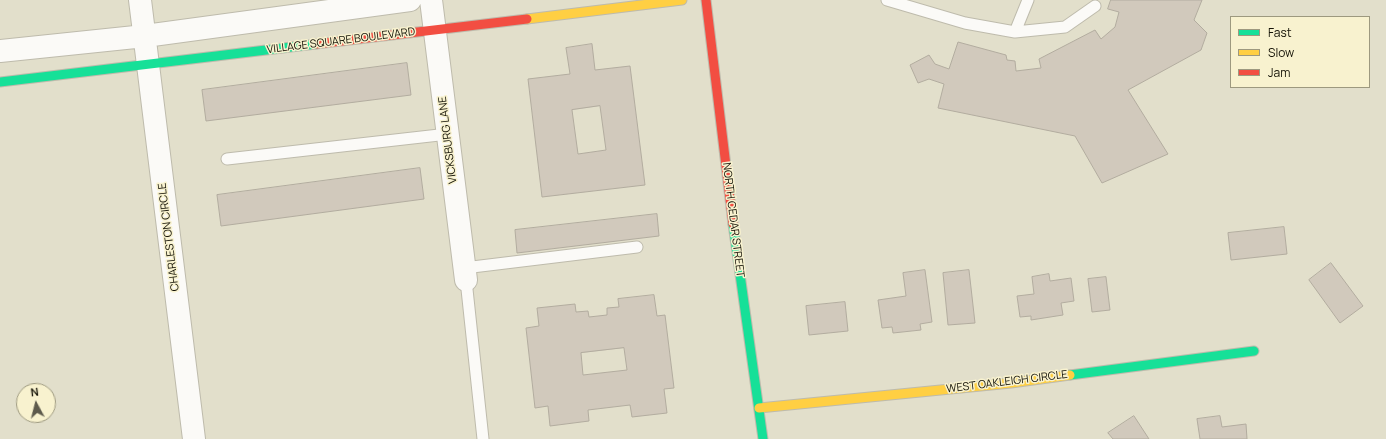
<!DOCTYPE html>
<style>
body{margin:0}
#map{position:relative;width:1386px;height:439px;overflow:hidden;background:#e2dfcb;font-family:Manrope,sans-serif}
canvas{display:block}
.legend{position:absolute;left:1230px;top:16px;width:140px;height:72px;box-sizing:border-box;background:#f8f2cf;border:1px solid #9d997f;margin:0;padding:5px 7px;list-style:none;font-size:12px;color:#151307}
.legend li{display:flex;align-items:center;gap:8px;height:20px}
.legend b{width:20px;border:1px solid #9d997f}
.north{position:absolute;left:16px;top:383px;width:40px;height:40px;box-sizing:border-box;background:#f8f2cf;border:1px solid #9d997f;border-radius:50%;rotate:353deg;font-size:11px;font-weight:700;line-height:16px;text-align:center;color:#151307}
.north::after{content:'';display:block;margin:auto;width:14px;height:18px;background:#5d5a4c;clip-path:polygon(50% 0,100% 100%,50% 72%,0 100%)}
</style>
<div id="map">
<canvas width="1386" height="439"></canvas>
<ul class="legend">
<li><b style="height:5px;background:#16e098"></b>Fast</li>
<li><b style="height:5px;background:#ffcf43"></b>Slow</li>
<li><b style="height:5px;background:#f24e42"></b>Jam</li>
</ul>
<div class="north">N</div>
</div>
<script>
const c = document.querySelector('canvas').getContext('2d');
c.lineJoin = 'round';
function paint(path, color) {
  c.fillStyle = color;
  c.fill(path, 'evenodd');
}
function trace(path, color, width, dash) {
  c.strokeStyle = color;
  c.lineWidth = width;
  c.lineCap = dash ? 'butt' : 'round';
  c.setLineDash(dash || []);
  c.stroke(path);
}
function drawText(font, color, halo, rows, align = 'center') {
  c.font = font + ' Manrope,sans-serif';
  c.lineWidth = 3;
  c.setLineDash([]);
  c.textBaseline = 'middle';
  c.strokeStyle = halo;
  c.fillStyle = color;
  for (const [text, x, y, turn = 0] of rows) {
    c.save();
    c.translate(x, y);
    c.rotate((+turn || 0) * Math.PI / 180);
    c.textAlign = isNaN(turn) ? turn : align;
    if (halo) c.strokeText(text, 0, 0);
    c.fillText(text, 0, 0);
    c.restore();
  }
}
const building = new Path2D(`
 M 1111,0 L 1202,0 L 1194,20 L 1207,33 L 1201,50 L 1128,90 L 1168,154 L 1102,183 L 1075,136 L 938,108 L 944,84 L 929,79 L 918,83 L 910,65 L 929,55 L 935,64 L 949,69 L 958,42 L 1006,55 L 1007,60 L 1015,61 L 1016,71 L 1041,68 L 1039,59 L 1095,30 L 1101,39 L 1115,27 L 1119,12 L 1108,9 Z
 M 592,44 L 595,70 L 630,66 L 645,185 L 542,197 L 528,79 L 570,74 L 566,48 ZM 600,106 L 606,150 L 578,154 L 572,110 Z
 M 407,63 L 411,95 L 206,121 L 202,90 Z
 M 420,168 L 424,199 L 221,226 L 217,195 Z
 M 657,214 L 659,236 L 517,253 L 515,230 Z
 M 1284,227 L 1287,254 L 1231,260 L 1228,233 Z
 M 1331,263 L 1363,306 L 1340,323 L 1309,280 Z
 M 925,270 L 932,322 L 920,324 L 921,330 L 893,333 L 892,327 L 882,328 L 878,300 L 906,296 L 903,273 Z
 M 969,270 L 975,323 L 948,325 L 943,273 Z
 M 1049,274 L 1050,281 L 1071,278 L 1074,301 L 1061,303 L 1063,315 L 1031,320 L 1031,316 L 1020,317 L 1017,296 L 1034,294 L 1032,277 Z
 M 1106,277 L 1110,310 L 1092,312 L 1088,279 Z
 M 654,295 L 657,316 L 665,315 L 674,388 L 664,389 L 667,413 L 632,417 L 630,405 L 588,410 L 589,421 L 550,426 L 548,406 L 535,408 L 526,328 L 539,326 L 537,308 L 575,304 L 576,312 L 588,311 L 589,317 L 607,315 L 607,308 L 619,307 L 618,299 ZM 624,348 L 627,370 L 583,375 L 581,353 Z
 M 845,302 L 848,331 L 809,335 L 806,306 Z
 M 1134,416 L 1149,439 L 1113,439 L 1108,433 Z
 M 1220,416 L 1222,427 L 1246,424 L 1247,439 L 1200,439 L 1197,419 Z`);
paint(building, '#d1c9bc');
trace(building, '#b2ac9f', 1);
const lane = new Path2D(`
 M 887,0 L 965,23 L 1015,32 L 1065,27 L 1095,6
 M 1015,32 L 1028,0
 M 227,159 L 448,134
 M 464,268 L 637,247
 M 466,280 L 483,439`);
const street = new Path2D(`
 M 140,0 L 194,439
 M 431,0 L 466,280
 M 0,51 L 145,36 L 410,0`);
const fast = new Path2D(`
 M 0,82 L 316,44
 M 733,224 L 763,439
 M 1070,375 L 1254,351`);
const slow = new Path2D(`
 M 527,19 L 682,0
 M 759,408 L 1011,383 L 1070,375`);
const jam = new Path2D(`
 M 706,0 L 733,224
 M 316,44 L 527,19`);
trace(lane, '#bebbac', 13);
trace(street, '#bebbac', 24);
trace(fast, '#bebbac', 11);
trace(slow, '#bebbac', 11);
trace(jam, '#bebbac', 11);
trace(lane, '#fbfaf7', 11);
trace(street, '#fbfaf7', 22);
trace(fast, '#16e098', 9);
trace(slow, '#ffcf43', 9);
trace(jam, '#f24e42', 9);
drawText('11px', '#151307', '#f8f2cf', [
 ["VILLAGE SQUARE BOULEVARD",341,41,-7],
 ["VICKSBURG LANE",448,140,-97],
 ["NORTH CEDAR STREET",733,220,83],
 ["CHARLESTON CIRCLE",169,237,-97],
 ["WEST OAKLEIGH CIRCLE",1007,382,-7]
]);
</script>
